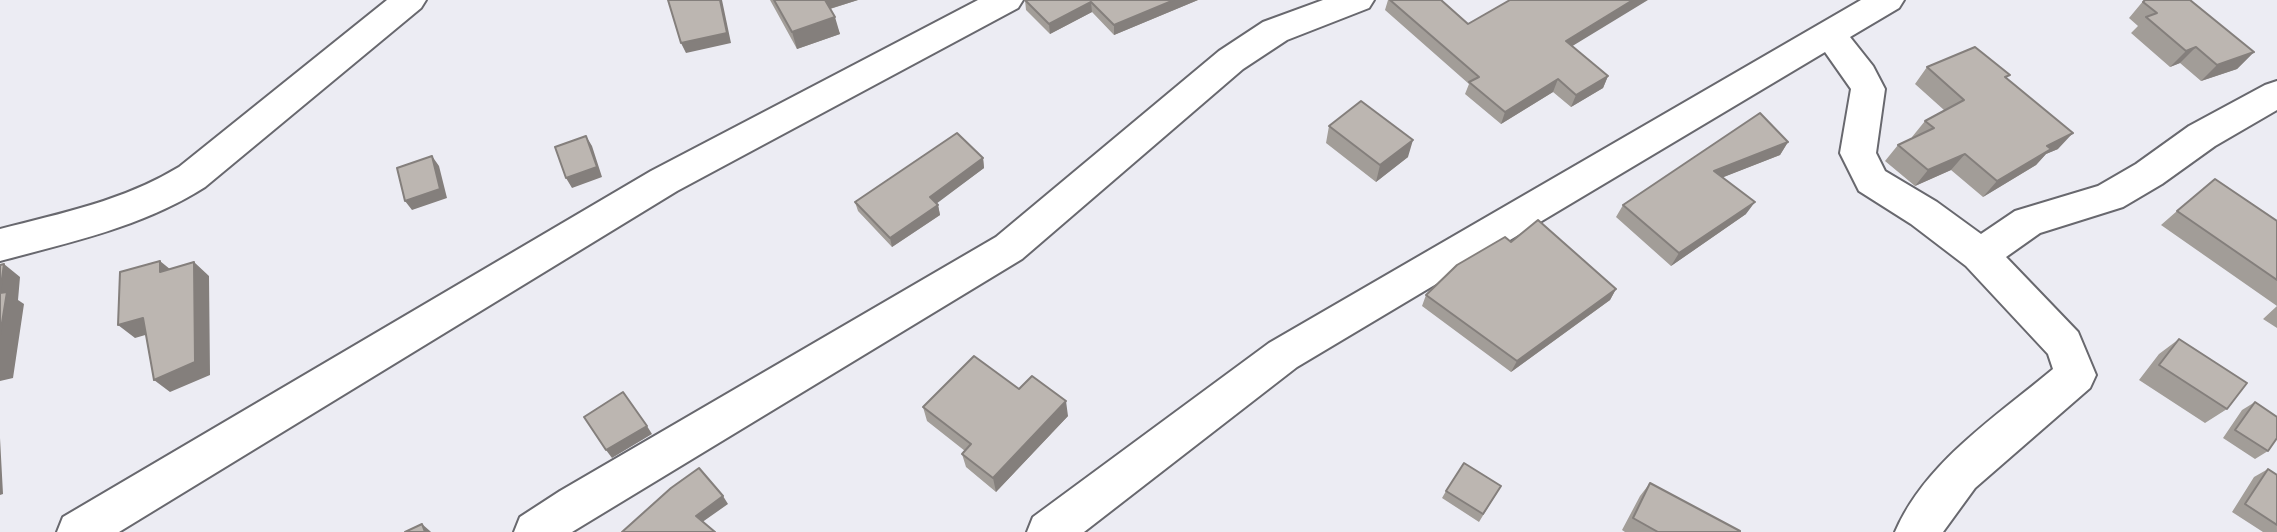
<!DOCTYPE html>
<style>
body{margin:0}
canvas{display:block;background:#ececf3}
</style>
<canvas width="2277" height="532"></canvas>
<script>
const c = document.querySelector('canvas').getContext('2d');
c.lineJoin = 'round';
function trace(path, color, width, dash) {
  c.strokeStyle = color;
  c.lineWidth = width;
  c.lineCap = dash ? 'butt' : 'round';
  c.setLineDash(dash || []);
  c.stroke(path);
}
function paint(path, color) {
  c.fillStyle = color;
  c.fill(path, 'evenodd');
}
const minor = new Path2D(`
 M 387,0 L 426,0 L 421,8 L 205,187 C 142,227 71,242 0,261 L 0,229 C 62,213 123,201 179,167 Z
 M 978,0 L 1023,0 L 1018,8 L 677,191 L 119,532 L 57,532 L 63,517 L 651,171 Z
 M 1323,0 L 1374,0 L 1369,8 L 1287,40 L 1243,69 L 1022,259 L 572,532 L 514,532 L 520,517 L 560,491 L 996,237 L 1219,51 L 1263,22 Z
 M 1861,0 L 1904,0 L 1899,8 L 1850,37 L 1873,66 L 1885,89 L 1876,153 L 1885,171 L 1937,202 L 1981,234 L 2015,211 L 2098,186 L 2136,164 L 2189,126 L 2265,85 L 2277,81 L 2277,110 L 2215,146 L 2162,184 L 2123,207 L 2040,233 L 2006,257 L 2078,332 L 2096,375 L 2090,388 L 1975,488 L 1943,532 L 1895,532 C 1925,462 1997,416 2053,369 L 2048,354 L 1966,266 L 1911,224 L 1859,191 L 1840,153 L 1851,89 L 1825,52 L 1297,367 L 1084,532 L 1027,532 L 1033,517 L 1269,343 Z`);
trace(minor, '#68686e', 4);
paint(minor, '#fff');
paint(new Path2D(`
 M 770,0 L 858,0 L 830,9 L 840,34 L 797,49 Z
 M 1025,0 L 1198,0 L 1114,35 L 1092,12 L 1050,34 L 1026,10 Z
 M 1388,0 L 1441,0 L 1468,24 L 1572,46 L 1608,76 L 1603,88 L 1571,107 L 1553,92 L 1501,124 L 1465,94 L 1469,84 L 1385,10 Z
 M 2144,0 L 2254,52 L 2237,69 L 2201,81 L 2180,63 L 2170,67 L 2131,33 L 2138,26 L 2129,18 Z
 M 1927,67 L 2006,79 L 2058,149 L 2046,154 L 2036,165 L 1983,197 L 1951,170 L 1915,186 L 1885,161 L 1898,145 L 1913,138 L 1912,137 L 1925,121 L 1944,110 L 1915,84 Z
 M 1329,126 L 1408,157 L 1376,182 L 1326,143 Z
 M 1788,142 L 1780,155 L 1723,177 L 1746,214 L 1671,266 L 1616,217 L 1623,205 Z
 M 983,158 L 984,168 L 936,203 L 938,205 L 940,215 L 892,247 L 858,211 L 855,202 Z
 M 2177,211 L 2277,221 L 2277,306 L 2161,225 Z
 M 1511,242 L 1616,289 L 1610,300 L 1511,372 L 1422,306 L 1426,295 Z
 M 2277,306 L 2277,328 L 2263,319 Z
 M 2179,339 L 2227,409 L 2205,423 L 2139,380 L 2159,354 Z
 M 1019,389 L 1068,416 L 996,492 L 966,467 L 962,454 L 965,451 L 927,421 L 923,407 Z
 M 2255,402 L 2268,451 L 2255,459 L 2223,438 L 2242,410 Z
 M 2268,469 L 2277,475 L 2277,532 L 2263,532 L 2232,512 L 2254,477 Z
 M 1650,483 L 1740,532 L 1625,532 L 1622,530 L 1640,496 Z
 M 1501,486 L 1479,522 L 1442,498 L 1446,491 Z`), '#a29d98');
paint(new Path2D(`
 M 720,0 L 722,0 L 731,43 L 686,53 L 681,43 Z
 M 823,0 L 858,0 L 826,10 Z
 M 1174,0 L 1198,0 L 1114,35 L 1114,25 Z
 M 1633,0 L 1648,0 L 1561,53 L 1566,41 Z
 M 1091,2 L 1092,12 L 1050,34 L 1049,24 Z
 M 835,17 L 840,34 L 797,49 L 792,32 Z
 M 2196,47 L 2180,63 L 2170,67 L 2186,51 Z
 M 2254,52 L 2237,69 L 2201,81 L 2217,65 Z
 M 1608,76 L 1603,88 L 1571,107 L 1576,95 Z
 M 1558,79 L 1553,92 L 1501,124 L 1505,112 Z
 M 2073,133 L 2058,149 L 2046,154 L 2036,165 L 1983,197 L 1997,181 L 2047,146 Z
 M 586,136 L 592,146 L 602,177 L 572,188 L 566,178 Z
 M 1413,140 L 1408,157 L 1376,182 L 1380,165 Z
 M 1788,142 L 1780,155 L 1706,184 L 1714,171 Z
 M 1965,154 L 1951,170 L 1915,186 L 1928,170 Z
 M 432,156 L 439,166 L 447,198 L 412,210 L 405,201 Z
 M 983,158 L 984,168 L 932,207 L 930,197 Z
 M 1755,202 L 1746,214 L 1671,266 L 1679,253 Z
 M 938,205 L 940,215 L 892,247 L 890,238 Z
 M 160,261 L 176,274 L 160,272 Z
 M 194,262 L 209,276 L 210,375 L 170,392 L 154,380 Z
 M 4,264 L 20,277 L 18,300 L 24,304 L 13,378 L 0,381 L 0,293 Z
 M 1616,289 L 1610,300 L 1511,372 L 1517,361 Z
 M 143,318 L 159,331 L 135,338 L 118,325 Z
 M 1066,401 L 1068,416 L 996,492 L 993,478 Z
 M 647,426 L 652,434 L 612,458 L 606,450 Z
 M 0,438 L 3,494 L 0,495 Z
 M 723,496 L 728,504 L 701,523 L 696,516 Z
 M 422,524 L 430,531 L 431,532 L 425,532 Z`), '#847f7c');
const building = new Path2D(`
 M 668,0 L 720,0 L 727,33 L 681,43 Z
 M 774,0 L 825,0 L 835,17 L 792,32 Z
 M 1025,0 L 1174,0 L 1114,25 L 1091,2 L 1049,24 Z
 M 1390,0 L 1441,0 L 1468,24 L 1510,0 L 1633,0 L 1566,41 L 1608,76 L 1576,95 L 1558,79 L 1505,112 L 1469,82 L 1479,77 Z
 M 2145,0 L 2190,0 L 2254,52 L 2217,65 L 2196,47 L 2186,51 L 2146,17 L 2157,13 L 2143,2 Z
 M 1975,47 L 2010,75 L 2005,77 L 2073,133 L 2047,146 L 2051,149 L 1997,181 L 1965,154 L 1928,170 L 1898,145 L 1934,128 L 1925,121 L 1964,100 L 1927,67 Z
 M 1361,101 L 1413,140 L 1380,165 L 1329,126 Z
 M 1760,113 L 1788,142 L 1714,171 L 1755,202 L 1679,253 L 1623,205 Z
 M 957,133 L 983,158 L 930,197 L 938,205 L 890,238 L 855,202 Z
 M 586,136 L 597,167 L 566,178 L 555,147 Z
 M 432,156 L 440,189 L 405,201 L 397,168 Z
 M 2215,179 L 2277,221 L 2277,280 L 2177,211 Z
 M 1538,220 L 1616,289 L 1517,361 L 1426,295 L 1457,265 L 1505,237 L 1511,242 Z
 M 160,261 L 160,272 L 194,262 L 195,362 L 154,380 L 143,318 L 118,325 L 120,272 Z
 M 4,264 L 0,293 L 7,292 L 0,335 L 0,265 Z
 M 2179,339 L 2247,383 L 2227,409 L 2159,365 Z
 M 974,356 L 1019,389 L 1032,376 L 1066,401 L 993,478 L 962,454 L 971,444 L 923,407 Z
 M 623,392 L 647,426 L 606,450 L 584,417 Z
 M 2255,402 L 2277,417 L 2277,438 L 2268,451 L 2235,430 Z
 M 1464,463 L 1501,486 L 1483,514 L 1446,491 Z
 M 699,468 L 723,496 L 696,516 L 715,532 L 622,532 L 671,488 Z
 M 2268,469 L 2277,475 L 2277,525 L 2245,504 Z
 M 1650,483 L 1740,531 L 1740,532 L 1658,532 L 1633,518 Z
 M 422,524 L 425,532 L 405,532 Z`);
paint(building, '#bcb6b1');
trace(building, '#847f7c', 2);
</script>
